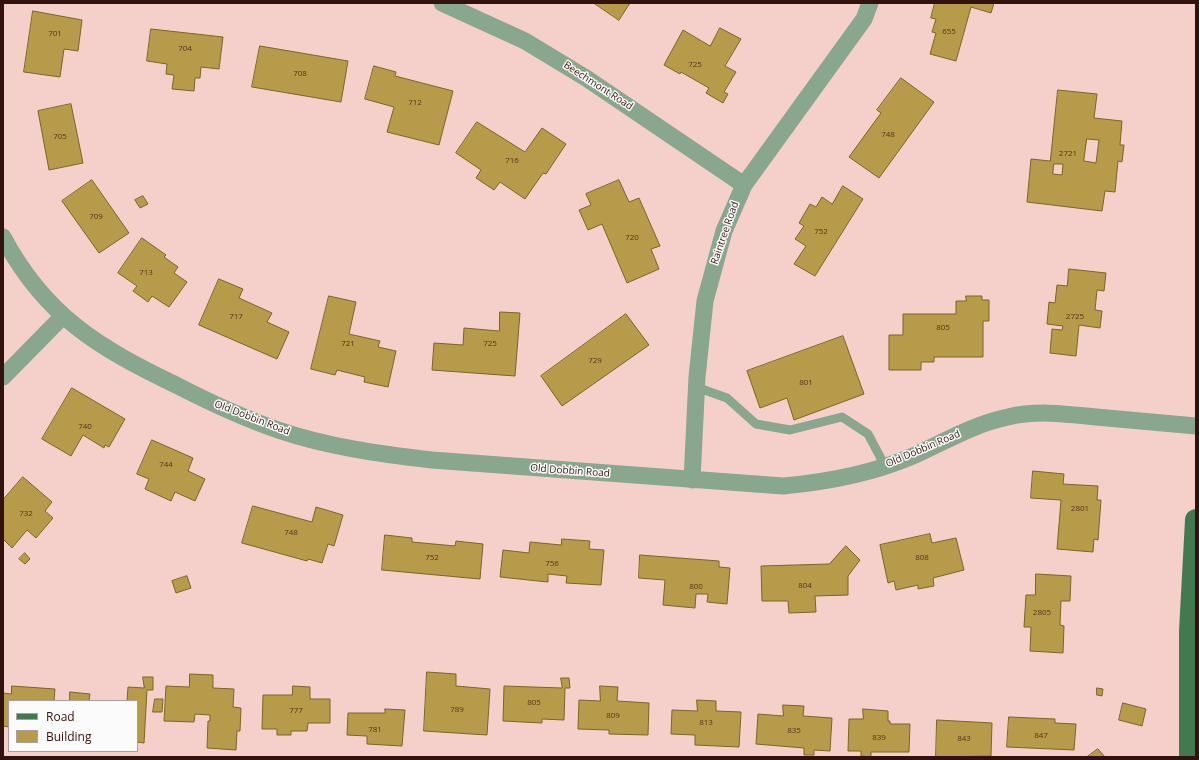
<!DOCTYPE html>
<style>
body{margin:0}
#map{position:relative;width:1199px;height:760px;overflow:hidden;background:#f5d0ca;font-family:"Open Sans",sans-serif}
canvas{display:block}
.frame{position:absolute;inset:0;border:4px solid #32120e;pointer-events:none}
.legend{position:absolute;left:8px;top:700px;width:130px;height:52px;box-sizing:border-box;background:#fbfbfb;border:1px solid #ab9e9c;margin:0;padding:5px 7px;list-style:none;font-size:12px;color:#32120e}
.legend li{display:flex;align-items:center;gap:8px;height:20px}
.legend b{width:20px;border:1px solid #ab9e9c}
</style>
<div id="map">
<canvas width="1199" height="760"></canvas>
<div class="frame"></div>
<ul class="legend">
<li><b style="height:5px;background:#42794e"></b>Road</li>
<li><b style="height:11px;background:#b89b4a"></b>Building</li>
</ul>
</div>
<script>
const c = document.querySelector('canvas').getContext('2d');
c.lineJoin = 'round';
function paint(path, color) {
  c.fillStyle = color;
  c.fill(path, 'evenodd');
}
function trace(path, color, width, dash) {
  c.strokeStyle = color;
  c.lineWidth = width;
  c.lineCap = dash ? 'butt' : 'round';
  c.setLineDash(dash || []);
  c.stroke(path);
}
function drawText(font, color, halo, rows, align = 'center') {
  c.font = font + ' "Open Sans",sans-serif';
  c.lineWidth = 3;
  c.setLineDash([]);
  c.textBaseline = 'middle';
  c.strokeStyle = halo;
  c.fillStyle = color;
  for (const [text, x, y, turn = 0] of rows) {
    c.save();
    c.translate(x, y);
    c.rotate((+turn || 0) * Math.PI / 180);
    c.textAlign = isNaN(turn) ? turn : align;
    if (halo) c.strokeText(text, 0, 0);
    c.fillText(text, 0, 0);
    c.restore();
  }
}
const building = new Path2D(`
 M 594,3 L 630,3 L 619,20 Z
 M 935,3 L 994,3 L 991,13 L 971,7 L 956,61 L 930,54 L 936,33 L 932,32 L 936,19 L 931,18 Z
 M 33,11 L 82,20 L 78,51 L 64,49 L 60,77 L 24,72 Z
 M 720,28 L 741,39 L 725,66 L 736,72 L 724,92 L 728,94 L 723,103 L 706,93 L 709,88 L 681,72 L 680,74 L 664,65 L 683,30 L 710,46 Z
 M 151,29 L 223,37 L 219,69 L 201,67 L 200,78 L 195,78 L 194,91 L 172,89 L 174,75 L 166,74 L 167,64 L 147,61 Z
 M 260,46 L 348,61 L 341,102 L 252,87 Z
 M 374,66 L 396,72 L 395,76 L 453,91 L 439,145 L 387,132 L 394,107 L 365,99 Z
 M 901,78 L 934,102 L 879,178 L 849,157 L 881,113 L 877,110 Z
 M 1058,90 L 1097,94 L 1094,118 L 1122,121 L 1120,145 L 1124,145 L 1122,162 L 1118,161 L 1115,192 L 1105,191 L 1102,211 L 1027,202 L 1031,159 L 1050,161 ZM 1087,139 L 1099,140 L 1096,163 L 1084,161 ZM 1054,164 L 1063,164 L 1062,175 L 1053,174 Z
 M 71,104 L 83,163 L 49,170 L 38,111 Z
 M 477,122 L 525,152 L 542,128 L 566,144 L 546,174 L 543,173 L 525,199 L 500,182 L 494,190 L 476,178 L 481,170 L 456,153 Z
 M 92,180 L 129,233 L 99,253 L 62,201 Z
 M 619,180 L 629,202 L 639,198 L 660,246 L 651,249 L 659,269 L 627,283 L 602,224 L 588,230 L 579,210 L 591,205 L 586,194 Z
 M 843,186 L 863,199 L 815,276 L 794,264 L 806,246 L 795,239 L 804,226 L 799,223 L 810,204 L 816,207 L 822,197 L 832,204 Z
 M 143,196 L 148,204 L 140,208 L 135,200 Z
 M 142,238 L 166,255 L 164,257 L 178,267 L 174,273 L 187,282 L 169,307 L 152,296 L 148,302 L 133,291 L 137,286 L 118,273 Z
 M 1069,269 L 1106,273 L 1104,291 L 1097,290 L 1095,310 L 1102,311 L 1100,328 L 1079,325 L 1076,356 L 1050,353 L 1052,329 L 1062,330 L 1063,326 L 1047,324 L 1049,302 L 1055,303 L 1057,285 L 1067,286 Z
 M 219,279 L 243,289 L 239,298 L 272,313 L 267,322 L 289,332 L 277,359 L 199,325 Z
 M 329,296 L 356,302 L 349,334 L 380,341 L 378,347 L 396,351 L 388,387 L 364,382 L 365,377 L 337,370 L 335,375 L 311,369 Z
 M 966,296 L 982,296 L 982,300 L 989,300 L 989,321 L 983,321 L 983,357 L 934,357 L 934,362 L 921,362 L 921,370 L 889,370 L 889,335 L 903,335 L 903,314 L 956,314 L 956,301 L 966,301 Z
 M 500,312 L 520,313 L 515,376 L 432,370 L 434,343 L 463,345 L 464,328 L 499,331 Z
 M 626,314 L 649,345 L 562,406 L 541,376 Z
 M 843,336 L 864,394 L 794,420 L 787,398 L 760,408 L 747,371 Z
 M 72,388 L 125,419 L 109,447 L 105,445 L 104,448 L 83,435 L 71,456 L 42,439 Z
 M 152,440 L 193,458 L 188,471 L 205,479 L 195,501 L 175,492 L 171,501 L 145,489 L 149,479 L 137,474 Z
 M 1033,471 L 1064,474 L 1063,484 L 1098,486 L 1097,500 L 1101,500 L 1098,540 L 1094,539 L 1093,552 L 1057,549 L 1061,500 L 1031,498 Z
 M 23,477 L 52,502 L 45,511 L 53,518 L 36,538 L 27,530 L 12,548 L 3,539 L 3,500 Z
 M 253,506 L 312,522 L 316,507 L 343,515 L 334,546 L 328,544 L 322,563 L 308,559 L 307,561 L 242,543 Z
 M 930,534 L 932,543 L 956,538 L 964,570 L 933,578 L 934,586 L 918,589 L 918,585 L 896,590 L 894,581 L 888,583 L 880,545 Z
 M 385,535 L 412,538 L 412,542 L 455,546 L 456,541 L 483,544 L 480,579 L 382,570 Z
 M 562,539 L 590,541 L 589,549 L 604,550 L 601,585 L 566,583 L 567,576 L 548,574 L 548,582 L 500,577 L 503,550 L 529,553 L 530,542 L 561,545 Z
 M 846,546 L 860,560 L 848,576 L 848,595 L 815,596 L 816,612 L 789,613 L 788,601 L 762,601 L 761,566 L 829,564 Z
 M 25,553 L 30,559 L 25,564 L 19,559 Z
 M 640,555 L 719,561 L 719,567 L 730,568 L 727,604 L 707,602 L 708,594 L 696,594 L 695,608 L 663,605 L 665,580 L 639,578 Z
 M 1036,574 L 1071,576 L 1070,601 L 1061,601 L 1060,625 L 1064,626 L 1063,653 L 1030,651 L 1031,627 L 1024,627 L 1026,595 L 1035,595 Z
 M 187,576 L 191,588 L 176,593 L 172,581 Z
 M 427,672 L 456,674 L 456,686 L 490,689 L 487,735 L 424,731 Z
 M 190,674 L 213,675 L 213,688 L 234,689 L 233,707 L 241,708 L 240,731 L 237,731 L 236,750 L 207,748 L 208,721 L 210,721 L 210,715 L 195,714 L 194,722 L 164,721 L 166,686 L 189,687 Z
 M 143,677 L 153,677 L 153,690 L 147,690 L 144,743 L 137,742 L 137,701 L 127,701 L 128,687 L 144,688 Z
 M 561,678 L 569,678 L 570,688 L 565,688 L 564,720 L 542,719 L 542,723 L 503,721 L 504,686 L 562,688 Z
 M 12,686 L 55,689 L 54,701 L 9,701 L 9,727 L 3,726 L 3,693 L 11,694 Z
 M 293,686 L 310,687 L 310,699 L 330,699 L 330,723 L 308,723 L 307,731 L 291,731 L 291,735 L 277,735 L 277,729 L 262,729 L 263,695 L 292,695 Z
 M 600,686 L 618,687 L 617,701 L 649,703 L 648,735 L 609,734 L 609,730 L 578,729 L 579,700 L 600,701 Z
 M 1097,688 L 1103,689 L 1102,696 L 1097,695 Z
 M 70,692 L 90,694 L 89,701 L 70,701 Z
 M 155,699 L 163,699 L 162,712 L 153,712 Z
 M 697,700 L 716,701 L 716,711 L 741,712 L 739,747 L 695,745 L 695,735 L 671,734 L 672,710 L 697,711 Z
 M 1123,703 L 1146,709 L 1142,726 L 1119,720 Z
 M 783,705 L 804,706 L 803,716 L 832,718 L 830,751 L 814,750 L 814,755 L 804,755 L 804,748 L 756,744 L 758,714 L 783,716 Z
 M 385,709 L 405,710 L 402,746 L 367,744 L 367,736 L 347,735 L 348,713 L 385,713 Z
 M 863,709 L 888,711 L 888,721 L 890,721 L 890,724 L 910,724 L 909,752 L 871,752 L 871,757 L 861,756 L 861,751 L 848,751 L 849,719 L 863,719 Z
 M 1009,717 L 1055,719 L 1055,723 L 1076,724 L 1074,750 L 1007,747 Z
 M 937,720 L 992,723 L 991,756 L 936,757 Z
 M 1098,749 L 1105,757 L 1087,757 Z`);
paint(building, '#b89b4a');
trace(building, '#7a6426', 1);
trace(new Path2D(`
 M 696,387 L 727,398 L 756,424 L 790,430 L 842,417 L 868,434 L 885,466`), '#89a68e', 9);
trace(new Path2D(`
 M 442,3 L 525,41 L 586,78 L 744,185
 M 3,237 C 45,316 99,348 176,385 C 209,402 243,418 278,430 C 328,447 380,454 432,460 L 783,486 C 828,482 871,474 913,456 C 944,442 974,424 1008,417 C 1037,410 1067,414 1096,417 C 1129,420 1163,423 1196,426
 M 3,377 L 62,317
 M 692,480 L 697,377 L 705,301 L 724,231 L 744,185 L 864,19 L 870,3`), '#89a68e', 17);
trace(new Path2D(`
 M 1190,757 L 1190,631 L 1196,520`), '#42794e', 22);
drawText('8px', '#54341d', null, [
 ["655",949,32],
 ["701",55,34],
 ["704",185,49],
 ["725",695,65],
 ["708",300,74],
 ["712",415,103],
 ["748",888,135],
 ["705",60,137],
 ["2721",1068,154],
 ["716",512,161],
 ["709",96,217],
 ["752",821,232],
 ["720",632,238],
 ["713",146,273],
 ["717",236,317],
 ["2725",1075,317],
 ["805",943,328],
 ["721",348,344],
 ["725",490,344],
 ["729",595,361],
 ["801",806,383],
 ["740",85,427],
 ["744",166,465],
 ["2801",1080,509],
 ["732",26,514],
 ["748",291,533],
 ["752",432,558],
 ["808",922,558],
 ["756",552,564],
 ["804",805,586],
 ["800",696,587],
 ["2805",1042,613],
 ["805",534,703],
 ["789",457,710],
 ["777",296,711],
 ["809",613,716],
 ["813",706,723],
 ["781",375,730],
 ["835",794,731],
 ["847",1041,736],
 ["839",879,738],
 ["843",964,739]
]);
drawText('10px', '#32120e', '#fbfbfb', [
 ["Beechmont Road",598,86,33],
 ["Raintree Road",725,233,-71],
 ["Old Dobbin Road",252,418,21],
 ["Old Dobbin Road",923,449,-23],
 ["Old Dobbin Road",570,471,4]
]);
</script>
